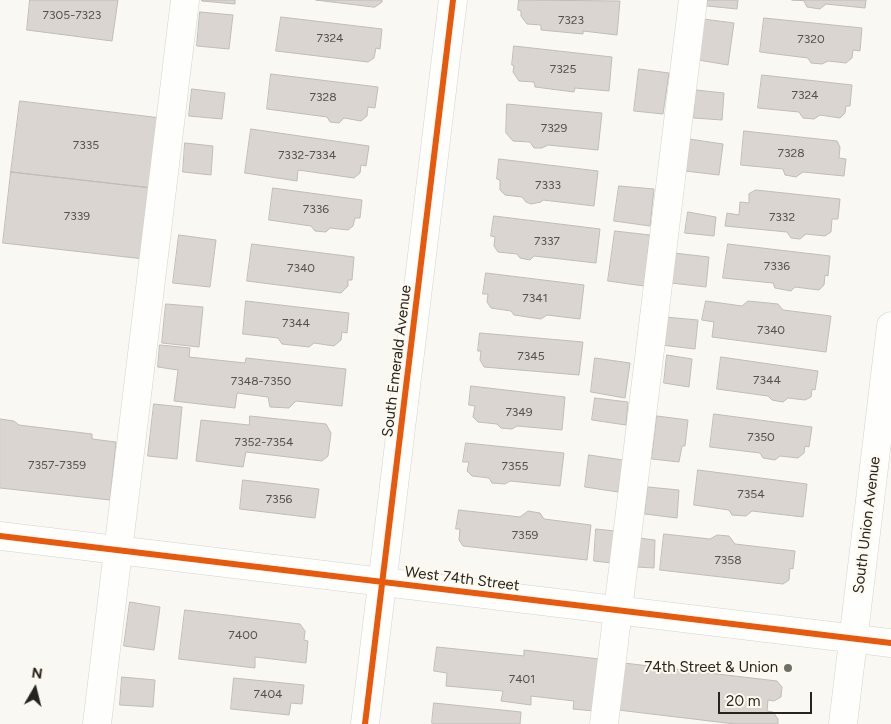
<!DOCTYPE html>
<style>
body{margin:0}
#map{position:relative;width:891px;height:724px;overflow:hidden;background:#faf8f2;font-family:Figtree,sans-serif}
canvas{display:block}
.north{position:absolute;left:10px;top:664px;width:50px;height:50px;-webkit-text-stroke:4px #fef9ef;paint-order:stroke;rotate:8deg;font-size:14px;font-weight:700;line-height:20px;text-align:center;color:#27241e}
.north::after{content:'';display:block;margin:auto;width:18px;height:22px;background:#27241e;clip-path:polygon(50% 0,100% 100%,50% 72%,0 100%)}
.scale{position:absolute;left:718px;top:692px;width:94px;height:22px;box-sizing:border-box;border:2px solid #27241e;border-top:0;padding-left:6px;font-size:15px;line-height:18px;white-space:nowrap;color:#27241e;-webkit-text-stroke:4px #fef9ef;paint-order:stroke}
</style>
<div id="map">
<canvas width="891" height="724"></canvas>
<div class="north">N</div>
<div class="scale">20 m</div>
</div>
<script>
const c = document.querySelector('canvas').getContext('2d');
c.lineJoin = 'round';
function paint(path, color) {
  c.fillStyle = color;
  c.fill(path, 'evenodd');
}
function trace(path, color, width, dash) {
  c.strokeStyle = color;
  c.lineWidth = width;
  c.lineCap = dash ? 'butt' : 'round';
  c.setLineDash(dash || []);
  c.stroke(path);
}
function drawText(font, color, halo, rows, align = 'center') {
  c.font = font + ' Figtree,sans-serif';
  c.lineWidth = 4;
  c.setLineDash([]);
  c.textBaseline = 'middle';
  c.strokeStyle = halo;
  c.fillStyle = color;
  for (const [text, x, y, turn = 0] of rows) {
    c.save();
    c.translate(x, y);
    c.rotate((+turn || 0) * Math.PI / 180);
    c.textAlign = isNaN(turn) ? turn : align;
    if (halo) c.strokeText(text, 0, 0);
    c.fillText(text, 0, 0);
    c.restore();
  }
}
const building = new Path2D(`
 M 30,0 L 118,0 L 112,41 L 27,30 Z
 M 202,0 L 235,0 L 235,4 L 202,1 Z
 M 316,0 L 382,0 L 382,2 L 375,7 Z
 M 519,0 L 620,1 L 617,35 L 583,31 L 583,34 L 541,30 L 541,25 L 527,24 L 521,16 L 521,11 L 518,10 Z
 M 708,0 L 738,0 L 737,9 L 707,6 Z
 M 792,0 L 866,0 L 865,8 L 826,4 L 820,9 L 807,7 L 804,1 Z
 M 200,12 L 233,15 L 229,49 L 197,46 Z
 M 281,17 L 382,29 L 380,49 L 376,48 L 374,58 L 368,62 L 276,51 Z
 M 764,18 L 862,28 L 860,51 L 853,50 L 852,58 L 846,63 L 828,61 L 822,64 L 811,63 L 808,58 L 760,52 Z
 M 703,19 L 734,23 L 728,65 L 698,60 Z
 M 514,46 L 612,57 L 609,91 L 575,88 L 574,92 L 535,87 L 534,82 L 519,81 L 513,72 L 514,66 L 512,65 Z
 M 639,69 L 669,73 L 663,114 L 634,111 Z
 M 271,74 L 378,87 L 375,108 L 368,107 L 367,116 L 361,121 L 344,118 L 339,123 L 330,122 L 327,117 L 267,109 Z
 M 762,75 L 852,85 L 850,106 L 846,106 L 845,113 L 840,118 L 820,115 L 814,119 L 803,118 L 799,112 L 758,108 Z
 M 192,89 L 225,93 L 222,119 L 189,116 Z
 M 696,90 L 724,93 L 722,120 L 694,118 Z
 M 20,101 L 161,118 L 152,188 L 11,172 Z
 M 507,104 L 602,113 L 598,150 L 548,145 L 542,148 L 534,148 L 530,142 L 513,141 L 506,133 Z
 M 251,129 L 369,146 L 366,166 L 361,165 L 360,173 L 354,178 L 298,170 L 297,181 L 245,173 Z
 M 744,131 L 837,141 L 840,147 L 839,158 L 846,159 L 844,176 L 803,172 L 796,177 L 785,175 L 783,169 L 741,165 Z
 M 689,139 L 723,144 L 719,175 L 685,171 Z
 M 185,143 L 213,146 L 211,175 L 183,172 Z
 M 499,159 L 598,171 L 594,206 L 543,200 L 541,202 L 531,204 L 526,202 L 522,197 L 505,195 L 500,190 L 500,180 L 497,179 Z
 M 11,172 L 152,188 L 144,259 L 3,243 Z
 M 619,186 L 654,189 L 650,226 L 614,221 Z
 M 273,188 L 362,200 L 360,218 L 355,218 L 353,226 L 348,230 L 330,228 L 326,232 L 315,231 L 311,226 L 269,220 Z
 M 756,190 L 840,199 L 838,219 L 832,219 L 831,232 L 825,236 L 806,234 L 800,239 L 791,238 L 787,232 L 725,226 L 727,213 L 739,215 L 740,202 L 749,203 L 749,194 Z
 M 688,212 L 716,217 L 714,236 L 685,233 Z
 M 494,216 L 600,229 L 596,263 L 534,256 L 530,260 L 520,258 L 517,254 L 498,252 L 494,246 L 495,237 L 491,236 Z
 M 615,231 L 650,235 L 644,286 L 608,281 Z
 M 179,235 L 216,240 L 210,287 L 173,283 Z
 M 252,244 L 354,257 L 352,280 L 348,280 L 348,286 L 341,293 L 247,281 Z
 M 728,244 L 830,256 L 828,276 L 825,275 L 824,285 L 819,290 L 795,287 L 791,291 L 775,288 L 773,283 L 723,278 Z
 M 674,253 L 709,257 L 706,287 L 671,283 Z
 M 486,273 L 584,285 L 580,319 L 547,315 L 541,319 L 514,315 L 511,311 L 491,308 L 487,302 L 488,294 L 483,294 Z
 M 246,301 L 349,313 L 347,333 L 342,332 L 341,340 L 334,346 L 314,343 L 309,347 L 282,344 L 278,338 L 243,334 Z
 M 706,301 L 742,306 L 748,301 L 778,304 L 783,310 L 831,316 L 826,352 L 712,337 L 714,322 L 702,320 Z
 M 166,304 L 203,307 L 199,347 L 162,343 Z
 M 665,317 L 698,320 L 695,349 L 661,345 Z
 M 480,333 L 583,342 L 579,375 L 484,367 L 480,360 L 481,351 L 478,351 Z
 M 160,345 L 190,348 L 189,357 L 245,363 L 246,358 L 346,369 L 342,406 L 296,401 L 289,408 L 270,407 L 268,397 L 237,393 L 235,408 L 174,401 L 178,370 L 158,367 Z
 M 667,355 L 692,359 L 689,387 L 664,383 Z
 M 721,357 L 818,371 L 815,390 L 812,389 L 811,397 L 805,400 L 788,398 L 783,402 L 772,400 L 768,396 L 717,389 Z
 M 595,358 L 630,363 L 625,398 L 591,392 Z
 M 471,386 L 565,397 L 562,430 L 517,426 L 512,429 L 501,428 L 497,424 L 478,422 L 473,417 L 475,406 L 469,405 Z
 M 595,398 L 628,402 L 626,425 L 592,420 Z
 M 154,404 L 182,407 L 177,459 L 148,456 Z
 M 714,414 L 812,427 L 809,447 L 805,446 L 804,453 L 798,458 L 780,456 L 775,460 L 763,458 L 760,453 L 710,447 Z
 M 250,416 L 326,424 L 331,433 L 328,456 L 322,461 L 246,452 L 243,467 L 196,461 L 201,420 L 249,425 Z
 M 657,416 L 688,420 L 685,446 L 682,446 L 679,462 L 652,459 Z
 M 0,419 L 14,421 L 19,425 L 92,434 L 92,439 L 116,442 L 110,500 L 0,488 Z
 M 466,443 L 564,453 L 560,486 L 510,481 L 505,484 L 492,483 L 489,478 L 472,476 L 467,471 L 469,462 L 463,462 Z
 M 589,455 L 623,460 L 618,492 L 585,487 Z
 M 698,470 L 807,484 L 803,517 L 752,511 L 746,516 L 732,515 L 729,510 L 694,505 Z
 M 243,480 L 319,489 L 315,518 L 240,509 Z
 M 648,487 L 679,490 L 677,518 L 645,514 Z
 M 459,510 L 520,517 L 528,511 L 540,513 L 544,519 L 591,525 L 587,560 L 463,546 L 459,540 L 460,529 L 456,529 Z
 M 596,529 L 615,531 L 612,563 L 594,561 Z
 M 664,534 L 710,539 L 717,535 L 729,536 L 735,544 L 795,551 L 793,569 L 790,568 L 789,580 L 783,584 L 660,570 Z
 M 638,538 L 655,540 L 654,568 L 636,567 Z
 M 130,602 L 160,607 L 154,650 L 124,646 Z
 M 185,610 L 300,624 L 305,631 L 304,640 L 308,641 L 306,663 L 255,657 L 255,668 L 179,659 Z
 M 437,647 L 524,656 L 524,650 L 599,659 L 594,711 L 573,709 L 574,701 L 531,696 L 531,705 L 501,701 L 503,691 L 446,686 L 447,673 L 434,671 Z
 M 624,663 L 777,681 L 782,687 L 781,697 L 774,701 L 768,700 L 767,711 L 773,712 L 778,719 L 778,724 L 735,724 L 618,710 Z
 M 122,677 L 155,680 L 153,707 L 120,705 Z
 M 234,678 L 304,685 L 302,704 L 291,703 L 289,715 L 231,709 Z
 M 434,703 L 521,712 L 520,724 L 435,724 L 432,723 Z`);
paint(building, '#dad5d1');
trace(building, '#c0bcb8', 1);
const minor = new Path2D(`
 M 0,536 L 891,643
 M 97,724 L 185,0
 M 365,724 L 453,0
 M 604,724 L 693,0
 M 843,724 L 891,326`);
trace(minor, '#d4d2cc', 29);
trace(minor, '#fefefd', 28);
trace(new Path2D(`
 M 0,536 L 891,643
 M 365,724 L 453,0`), '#e8590c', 6);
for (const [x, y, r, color] of [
 [788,668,5,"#716e68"]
]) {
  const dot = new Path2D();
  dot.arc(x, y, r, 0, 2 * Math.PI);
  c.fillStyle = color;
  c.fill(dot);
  trace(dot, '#fef9ef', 2);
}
drawText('12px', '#54504b', null, [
 ["7305-7323",72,15],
 ["7323",571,20],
 ["7324",330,38],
 ["7320",811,39],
 ["7325",563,69],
 ["7324",805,95],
 ["7328",323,97],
 ["7329",554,128],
 ["7335",86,145],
 ["7328",791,153],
 ["7332-7334",307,155],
 ["7333",548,185],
 ["7336",316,209],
 ["7339",77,216],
 ["7332",782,217],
 ["7337",547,241],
 ["7336",777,266],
 ["7340",301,268],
 ["7341",535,298],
 ["7344",296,323],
 ["7340",771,330],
 ["7345",531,356],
 ["7344",767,380],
 ["7348-7350",261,381],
 ["7349",519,412],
 ["7350",761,437],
 ["7352-7354",264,442],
 ["7357-7359",57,465],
 ["7355",515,466],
 ["7354",751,494],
 ["7356",279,499],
 ["7359",525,535],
 ["7358",728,560],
 ["7400",243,635],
 ["7401",522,679],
 ["7404",268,694]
]);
drawText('15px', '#27241e', '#fef9ef', [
 ["South Emerald Avenue",397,361,-83],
 ["South Union Avenue",867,525,-83],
 ["West 74th Street",462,579,7]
]);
drawText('15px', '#27241e', '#fef9ef', [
 ["74th Street & Union",778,668]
], 'right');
</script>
